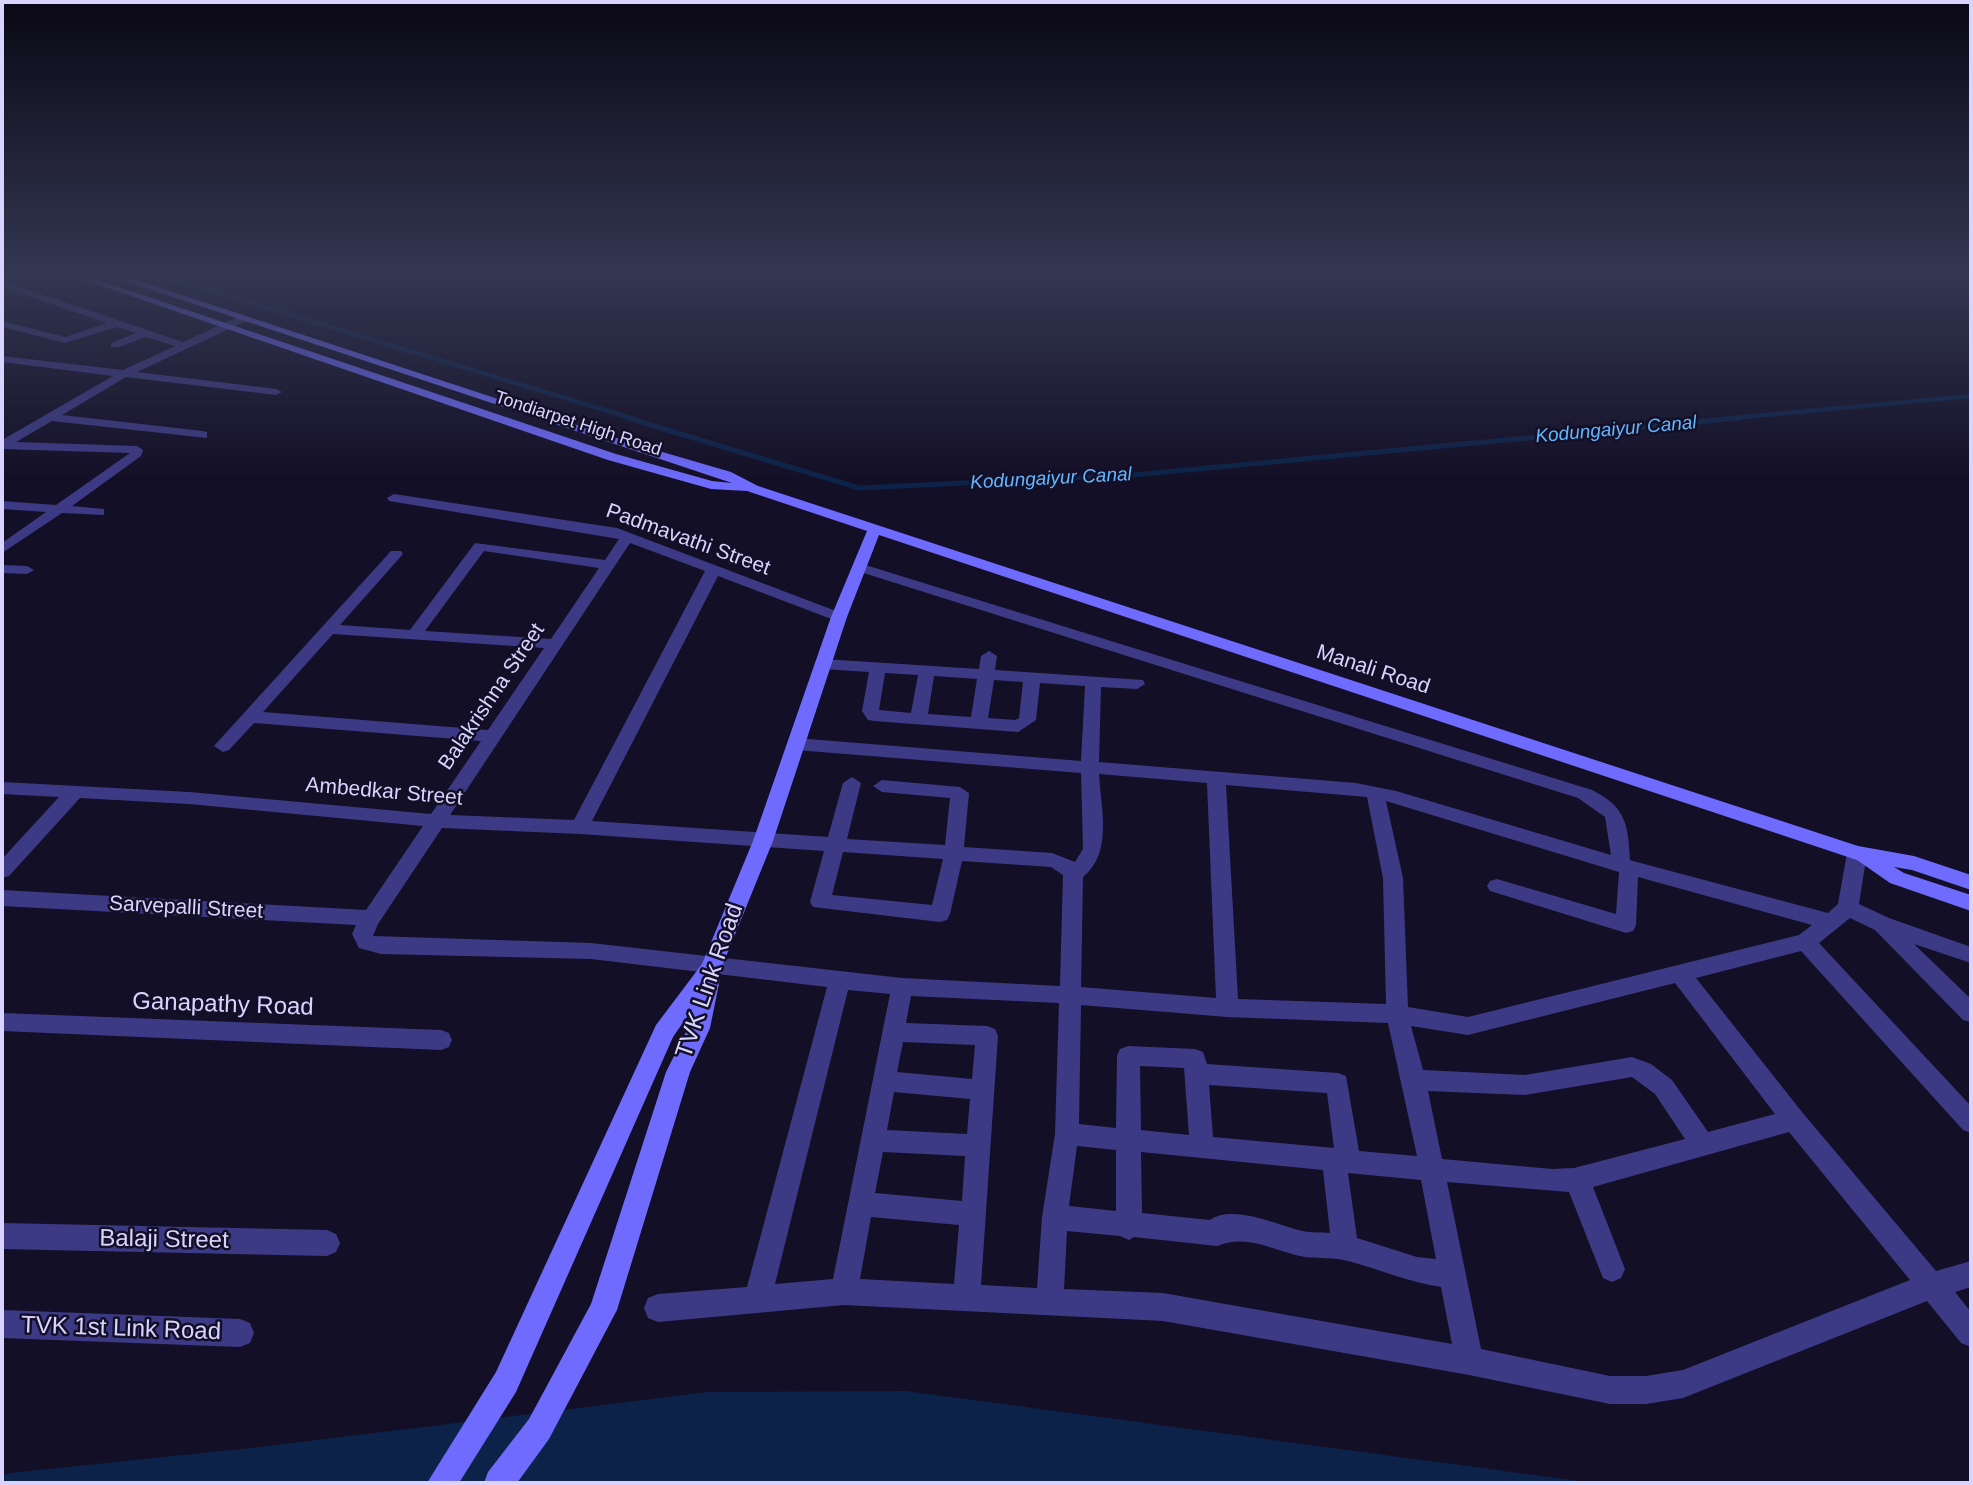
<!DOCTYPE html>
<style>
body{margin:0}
#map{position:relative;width:1973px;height:1485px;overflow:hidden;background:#130f26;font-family:Arial,sans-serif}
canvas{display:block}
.frame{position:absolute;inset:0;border:4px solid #d9d4ff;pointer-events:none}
</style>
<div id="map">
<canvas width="1973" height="1485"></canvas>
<div class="frame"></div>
</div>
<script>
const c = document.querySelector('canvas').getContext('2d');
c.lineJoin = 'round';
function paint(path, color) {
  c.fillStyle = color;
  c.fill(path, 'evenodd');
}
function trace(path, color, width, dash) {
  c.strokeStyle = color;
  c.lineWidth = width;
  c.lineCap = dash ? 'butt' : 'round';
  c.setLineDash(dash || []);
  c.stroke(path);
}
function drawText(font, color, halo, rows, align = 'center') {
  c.font = font + ' Arial,sans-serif';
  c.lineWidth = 5;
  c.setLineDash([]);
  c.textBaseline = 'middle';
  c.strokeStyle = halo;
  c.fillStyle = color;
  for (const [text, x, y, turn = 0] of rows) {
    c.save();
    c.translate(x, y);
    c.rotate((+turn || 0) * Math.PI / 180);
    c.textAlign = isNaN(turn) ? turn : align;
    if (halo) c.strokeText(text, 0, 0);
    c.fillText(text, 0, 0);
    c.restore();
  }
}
paint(new Path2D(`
 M 906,1391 L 1594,1483 L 2,1483 L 2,1475 L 10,1473 L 260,1447 L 709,1392 Z`), '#0c2248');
trace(new Path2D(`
 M 159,275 L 634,419
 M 1722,419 L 1971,396`), '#0c2248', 4.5);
trace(new Path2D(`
 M 628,418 L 859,488 L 1133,475 L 1740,418`), '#0c2248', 5);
paint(new Path2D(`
 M 2,281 L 183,342 L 238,317 L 246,317 L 246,321 L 137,372 L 276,389 L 282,392 L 276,395 L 126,377 L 62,415 L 203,431 L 207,432 L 207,438 L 52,421 L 16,442 L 137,446 L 143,450 L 141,456 L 72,506 L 104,509 L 104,515 L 62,513 L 2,553 L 2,543 L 46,512 L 2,509 L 2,501 L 56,505 L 130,453 L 2,449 L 2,440 L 113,376 L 2,362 L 2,356 L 123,370 L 175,346 L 146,337 L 119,347 L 111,347 L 111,343 L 136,333 L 117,327 L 65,343 L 2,327 L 2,321 L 65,337 L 107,323 L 2,287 Z
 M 394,494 L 617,528 L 844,614 L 847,617 L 844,620 L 834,620 L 718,576 L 592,821 L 828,837 L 843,783 L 852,777 L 861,783 L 847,839 L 945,845 L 950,798 L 882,792 L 873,786 L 882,780 L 960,787 L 969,793 L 964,847 L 1052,853 L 1075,862 L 1083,849 L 1081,773 L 796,750 L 787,744 L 796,738 L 1081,761 L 1085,686 L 1040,683 L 1036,720 L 1018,732 L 874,721 L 868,720 L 862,711 L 869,672 L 823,669 L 815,664 L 823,659 L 979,669 L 981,656 L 989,651 L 997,656 L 995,670 L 1143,680 L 1145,684 L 1137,689 L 1101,687 L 1099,762 L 1356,783 L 1396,791 L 1611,855 L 1605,817 L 1578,798 L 854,570 L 852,567 L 859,563 L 1592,790 C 1626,807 1628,824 1630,860 L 1633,861 L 1828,913 L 1838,904 L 1847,853 L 1850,848 L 1864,848 L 1867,853 L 1859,904 L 1889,918 L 1971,947 L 1971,963 L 1914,944 L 1971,999 L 1971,1022 L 1963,1020 L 1875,930 L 1850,918 L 1819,943 L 1971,1106 L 1971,1133 L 1963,1130 L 1801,951 L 1696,978 L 1802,1112 L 1936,1271 L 1971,1261 L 1971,1287 L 1955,1292 L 1971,1312 L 1971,1347 L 1961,1343 L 1927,1301 L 1683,1398 L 1646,1404 L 1610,1404 L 1469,1375 L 1163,1321 L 844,1305 L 658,1322 L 648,1318 L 644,1308 L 648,1298 L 658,1294 L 747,1287 L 827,987 L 591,959 L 381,954 L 359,948 L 352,934 L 356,925 L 2,906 L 2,890 L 366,910 L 423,826 L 189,804 L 80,798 L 9,876 L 2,878 L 2,859 L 59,797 L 2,794 L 2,782 L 189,792 L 431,814 L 481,741 L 254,723 L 229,750 L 223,752 L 214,746 L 391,551 L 401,551 L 403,554 L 340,625 L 410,630 L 475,543 L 605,560 L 619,539 L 389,501 L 387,498 ZM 630,543 L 705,571 L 574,820 L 450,815 ZM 484,551 L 599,568 L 551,639 L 425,631 ZM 333,634 L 544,648 L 488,730 L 263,712 ZM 885,673 L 918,675 L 911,713 L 879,710 ZM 934,676 L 977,679 L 971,717 L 928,714 ZM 994,680 L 1023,682 L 1019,718 L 1015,720 L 988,718 ZM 1099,774 L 1207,783 L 1216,998 L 1081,987 L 1083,877 C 1113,853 1101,809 1099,774 ZM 1226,785 L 1367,797 L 1383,878 L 1386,1004 L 1238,999 ZM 1386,801 L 1619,872 L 1616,914 L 1497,879 L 1490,881 L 1487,886 L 1490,891 L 1626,933 L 1633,931 L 1636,925 L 1638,877 L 1812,925 L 1799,935 L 1468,1017 L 1408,1007 L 1403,878 ZM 442,828 L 580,834 L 824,851 L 810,902 L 813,907 L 940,922 L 947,920 L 950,914 L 962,861 L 1051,867 L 1063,875 L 1060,986 L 902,978 L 591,943 L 373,936 L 378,924 ZM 843,852 L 943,859 L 932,905 L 832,895 ZM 1675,983 L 1775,1114 L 1708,1132 L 1672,1080 L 1651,1064 L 1632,1057 L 1525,1075 L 1423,1070 L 1411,1026 L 1468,1035 ZM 848,990 L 890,994 L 833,1279 L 775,1284 ZM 911,996 L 1059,1003 L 1055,1134 L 1042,1217 L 1037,1288 L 981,1285 L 998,1036 L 995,1029 L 987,1026 L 906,1023 ZM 1081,1005 L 1227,1017 L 1388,1023 L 1417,1156 L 1359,1151 L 1346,1076 L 1338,1073 L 1207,1064 L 1203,1052 L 1195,1049 L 1128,1046 L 1120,1049 L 1117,1056 L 1116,1128 L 1079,1124 ZM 903,1042 L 975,1045 L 972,1079 L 897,1072 ZM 1140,1066 L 1184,1068 L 1189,1135 L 1141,1130 ZM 1632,1077 L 1655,1094 L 1685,1139 L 1574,1168 L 1552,1169 L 1442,1159 L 1428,1091 L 1525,1095 ZM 1209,1085 L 1327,1093 L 1334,1148 L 1213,1137 ZM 894,1092 L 970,1099 L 967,1134 L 887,1130 ZM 1789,1132 L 1910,1280 L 1683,1370 L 1646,1376 L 1610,1376 L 1481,1349 L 1447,1182 L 1569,1192 L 1603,1278 L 1612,1282 L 1621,1278 L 1625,1269 L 1593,1187 ZM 1077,1146 L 1116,1150 L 1116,1211 L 1069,1206 ZM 883,1152 L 965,1156 L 962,1201 L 875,1193 ZM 1141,1152 L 1323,1170 L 1330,1233 C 1321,1232 1311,1233 1302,1231 C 1277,1225 1233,1204 1210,1220 L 1142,1213 ZM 1348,1173 L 1421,1180 L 1436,1259 L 1417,1257 L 1357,1238 ZM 871,1217 L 959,1225 L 954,1284 L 860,1279 ZM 1067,1231 L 1120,1236 L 1129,1240 L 1134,1237 L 1217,1246 C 1248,1233 1274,1251 1305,1257 C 1319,1259 1334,1257 1348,1261 C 1379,1269 1408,1282 1441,1287 L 1452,1344 L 1163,1293 L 1064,1289 Z
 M 2,565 L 27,566 L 34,570 L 27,574 L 2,573 Z
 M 2,1013 L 441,1030 L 449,1033 L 452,1040 L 449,1047 L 441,1050 L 2,1031 Z
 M 2,1223 L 327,1230 L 336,1234 L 340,1243 L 336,1252 L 327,1256 L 2,1249 Z
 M 2,1310 L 240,1319 L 250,1323 L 254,1333 L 250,1343 L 240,1347 L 2,1338 Z`), '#3d3a85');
paint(new Path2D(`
 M 70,275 L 83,275 L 616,454 L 712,481 L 732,483 L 107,275 L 121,275 L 635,444 L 731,472 L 758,486 L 1858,846 L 1914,856 L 1971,875 L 1971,890 L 1912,870 L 1894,867 L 1904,873 L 1971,895 L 1971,911 L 1890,883 L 1857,860 L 879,535 L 847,617 L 773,841 L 723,964 L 710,1028 L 690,1072 L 617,1310 L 549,1439 L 517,1483 L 484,1483 L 488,1472 L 529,1419 L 591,1304 L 666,1072 L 688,1028 L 691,1011 L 673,1037 L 516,1392 L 459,1483 L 427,1483 L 496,1372 L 656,1025 L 702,964 L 753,841 L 831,617 L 867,531 L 747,491 L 711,489 L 608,460 Z`), '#6f6bff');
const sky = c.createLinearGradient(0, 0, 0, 483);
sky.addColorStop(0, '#0a0815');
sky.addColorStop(0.57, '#333752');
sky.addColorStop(1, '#33375200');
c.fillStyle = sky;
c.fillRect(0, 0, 1973, 483);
drawText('18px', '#d9d4ff', '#130f26', [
 ["Tondiarpet High Road",578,424,18]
]);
drawText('italic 19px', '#62b6ff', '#130f26', [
 ["Kodungaiyur Canal",1616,430,-5],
 ["Kodungaiyur Canal",1051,479,-3]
]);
drawText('21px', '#d9d4ff', '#130f26', [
 ["Padmavathi Street",688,540,20],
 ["Manali Road",1373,670,18],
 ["Balakrishna Street",492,697,-56],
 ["Ambedkar Street",384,792,5],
 ["Sarvepalli Street",186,908,3]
]);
drawText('24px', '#d9d4ff', '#130f26', [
 ["TVK Link Road",710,981,-71],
 ["Ganapathy Road",223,1005,2],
 ["Balaji Street",164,1240,1],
 ["TVK 1st Link Road",121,1329,2]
]);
</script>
